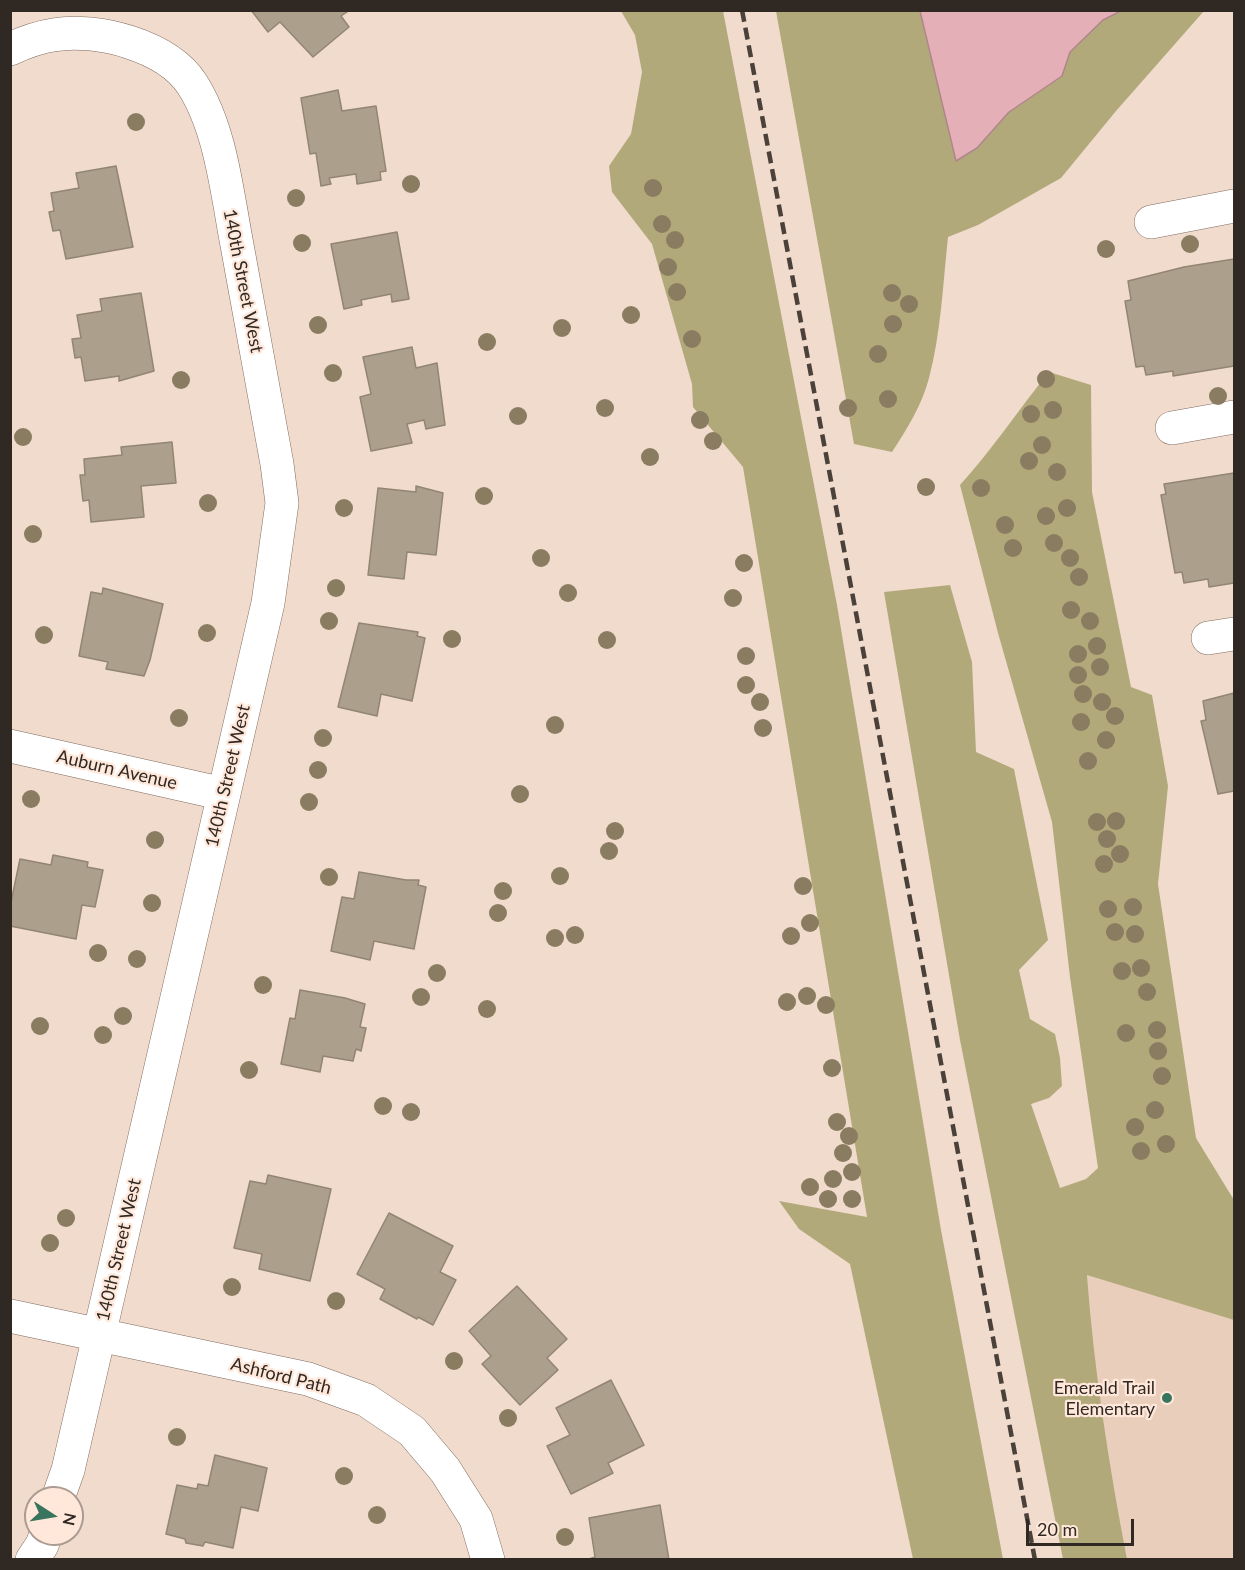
<!DOCTYPE html>
<style>
body{margin:0}
#map{position:relative;width:1245px;height:1570px;overflow:hidden;background:#f1dbcd;font-family:Lato,sans-serif}
canvas{display:block}
.frame{position:absolute;inset:0;border:12px solid #302823;pointer-events:none}
.north{position:absolute;left:24px;top:1486px;width:60px;height:60px;box-sizing:border-box;background:#ffe8da;border:2px solid #ac9b91;border-radius:50%;rotate:102deg;font-size:16px;font-weight:700;line-height:24px;text-align:center;color:#302823}
.north::after{content:'';display:block;margin:auto;width:21px;height:27px;background:#39745e;clip-path:polygon(50% 0,100% 100%,50% 72%,0 100%)}
.scale{position:absolute;left:1026px;top:1519px;width:108px;height:27px;box-sizing:border-box;border:3px solid #302823;border-top:0;padding-left:8px;font-size:18px;line-height:21px;white-space:nowrap;color:#302823;-webkit-text-stroke:4px #ffe8da;paint-order:stroke}
</style>
<div id="map">
<canvas width="1245" height="1570"></canvas>
<div class="frame"></div>
<div class="north">N</div>
<div class="scale">20 m</div>
</div>
<script>
const c = document.querySelector('canvas').getContext('2d');
c.lineJoin = 'round';
function paint(path, color) {
  c.fillStyle = color;
  c.fill(path, 'evenodd');
}
function trace(path, color, width, dash) {
  c.strokeStyle = color;
  c.lineWidth = width;
  c.lineCap = dash ? 'butt' : 'round';
  c.setLineDash(dash || []);
  c.stroke(path);
}
function drawText(font, color, halo, rows, align = 'center') {
  c.font = font + ' Lato,sans-serif';
  c.lineWidth = 4.5;
  c.setLineDash([]);
  c.textBaseline = 'middle';
  c.strokeStyle = halo;
  c.fillStyle = color;
  for (const [text, x, y, turn = 0] of rows) {
    c.save();
    c.translate(x, y);
    c.rotate((+turn || 0) * Math.PI / 180);
    c.textAlign = isNaN(turn) ? turn : align;
    if (halo) c.strokeText(text, 0, 0);
    c.fillText(text, 0, 0);
    c.restore();
  }
}
paint(new Path2D(`
 M 1087,1274 L 1234,1320 L 1234,1559 L 1127,1559 L 1105,1439 L 1093,1356 Z`), '#eacebc');
paint(new Path2D(`
 M 621,11 L 723,11 L 837,605 L 941,1230 L 1003,1559 L 913,1559 L 850,1264 L 799,1229 L 779,1201 L 867,1217 L 743,467 L 693,407 L 692,384 L 652,244 L 612,192 L 609,166 L 631,134 L 642,72 L 635,35 Z
 M 776,11 L 1204,11 L 1116,111 L 1061,178 L 978,225 L 948,237 C 943,283 941,333 929,378 C 922,405 907,429 892,452 L 854,444 Z
 M 1049,372 L 1091,385 L 1092,492 L 1131,687 L 1152,695 L 1168,786 L 1158,884 L 1196,1138 L 1234,1200 L 1234,1320 L 1087,1275 C 1094,1371 1109,1465 1127,1559 L 1063,1559 L 960,1040 L 884,592 L 950,585 L 972,662 L 976,752 L 1014,769 L 1048,940 L 1019,970 L 1030,1019 L 1055,1034 L 1060,1058 L 1062,1086 L 1049,1098 L 1031,1104 L 1060,1188 L 1086,1179 L 1098,1168 L 1070,977 L 1052,822 L 998,633 L 960,485 C 992,450 1019,409 1049,372 Z`), '#b2a97b');
const water = new Path2D(`
 M 920,11 L 920,10 L 1121,11 L 1103,20 L 1070,52 L 1062,76 L 1009,112 L 977,148 L 956,161 Z`);
paint(water, '#e5afb8');
trace(water, '#af868b', 1.5);
const building = new Path2D(`
 M 251,10 L 345,10 L 347,12 L 341,16 L 349,27 L 313,57 L 280,22 L 268,32 Z
 M 338,90 L 342,111 L 376,106 L 386,171 L 380,172 L 381,180 L 357,184 L 356,174 L 329,178 L 331,184 L 321,186 L 316,153 L 310,154 L 301,98 Z
 M 116,166 L 133,247 L 66,259 L 60,230 L 53,231 L 49,212 L 54,211 L 51,193 L 79,188 L 76,173 Z
 M 397,232 L 409,299 L 392,302 L 391,294 L 361,300 L 362,305 L 344,309 L 331,244 Z
 M 1234,259 L 1234,366 L 1173,376 L 1173,371 L 1146,375 L 1144,366 L 1136,367 L 1125,301 L 1131,300 L 1128,281 L 1184,267 Z
 M 141,293 L 154,371 L 119,381 L 119,376 L 85,381 L 81,357 L 75,358 L 72,339 L 81,338 L 77,315 L 102,311 L 100,299 Z
 M 412,347 L 416,368 L 437,363 L 445,425 L 426,429 L 424,420 L 407,424 L 412,443 L 371,451 L 360,397 L 371,394 L 363,357 Z
 M 172,442 L 176,483 L 141,486 L 144,517 L 91,522 L 89,500 L 83,501 L 80,475 L 85,475 L 84,459 L 122,455 L 121,447 Z
 M 1234,473 L 1234,583 L 1209,587 L 1208,579 L 1184,583 L 1182,572 L 1175,573 L 1161,495 L 1166,494 L 1164,484 Z
 M 416,486 L 443,493 L 436,555 L 407,552 L 404,579 L 368,575 L 378,488 L 416,492 Z
 M 103,588 L 163,604 L 150,660 L 144,676 L 106,669 L 108,662 L 79,656 L 91,592 L 102,594 Z
 M 359,623 L 418,632 L 417,636 L 425,638 L 412,701 L 381,694 L 377,716 L 338,707 Z
 M 1234,693 L 1234,791 L 1218,794 L 1201,721 L 1206,720 L 1203,701 Z
 M 53,855 L 88,862 L 87,867 L 103,870 L 95,907 L 82,905 L 76,939 L 10,926 L 10,907 L 20,859 L 51,865 Z
 M 359,872 L 406,880 L 419,880 L 418,885 L 426,887 L 414,949 L 374,941 L 370,960 L 331,951 L 342,897 L 354,899 Z
 M 300,990 L 345,998 L 365,1004 L 360,1027 L 366,1028 L 361,1051 L 356,1049 L 353,1061 L 323,1056 L 320,1072 L 281,1064 L 290,1018 L 295,1019 Z
 M 268,1175 L 331,1189 L 310,1281 L 259,1269 L 262,1254 L 234,1248 L 250,1181 L 266,1184 Z
 M 389,1213 L 453,1246 L 440,1272 L 456,1280 L 433,1325 L 418,1317 L 417,1319 L 380,1299 L 385,1289 L 357,1274 Z
 M 517,1286 L 567,1339 L 547,1358 L 558,1370 L 520,1405 L 482,1364 L 491,1356 L 469,1331 Z
 M 611,1380 L 644,1445 L 608,1463 L 613,1473 L 571,1494 L 547,1446 L 570,1435 L 556,1408 Z
 M 215,1455 L 267,1468 L 258,1511 L 241,1507 L 233,1548 L 205,1542 L 203,1546 L 186,1543 L 185,1539 L 166,1534 L 177,1485 L 197,1489 L 198,1484 L 208,1486 Z
 M 660,1505 L 669,1560 L 586,1560 L 595,1557 L 589,1518 Z`);
paint(building, '#ac9f8c');
trace(building, '#928572', 1.5);
const minor = new Path2D(`
 M 10,49 C 23,43 40,37 53,35 C 97,27 167,46 192,84 C 221,129 227,193 237,245 C 250,318 264,391 277,464 L 282,503 L 268,603 L 68,1470 L 58,1498
 M 1151,222 L 1234,206
 M 1172,428 L 1234,417
 M 1208,638 L 1234,634
 M 10,746 L 224,794
 M 10,1316 L 308,1379 L 366,1400 L 412,1431 L 445,1470 L 476,1519 L 488,1560
 M 32,1560 L 42,1545 L 46,1534`);
trace(minor, '#806c60', 34);
trace(minor, '#fff', 33);
trace(new Path2D(`
 M 742,10 L 1035,1560`), '#4b413b', 4.5, [12, 6]);
c.fillStyle = '#8a7c60';
for (const [x, y] of [
 [136,122],
 [411,184],
 [653,188],
 [296,198],
 [662,224],
 [675,240],
 [302,243],
 [1190,244],
 [1106,249],
 [668,267],
 [677,292],
 [892,293],
 [909,304],
 [631,315],
 [893,324],
 [318,325],
 [562,328],
 [692,339],
 [487,342],
 [878,354],
 [333,373],
 [1046,379],
 [181,380],
 [1218,396],
 [888,399],
 [605,408],
 [848,408],
 [1053,410],
 [1031,414],
 [518,416],
 [700,420],
 [23,437],
 [713,441],
 [1042,445],
 [650,457],
 [1029,461],
 [1057,472],
 [926,487],
 [981,488],
 [484,496],
 [208,503],
 [344,508],
 [1067,508],
 [1046,516],
 [1005,525],
 [33,534],
 [1054,543],
 [1013,548],
 [541,558],
 [1070,558],
 [744,563],
 [1079,577],
 [336,588],
 [568,593],
 [733,598],
 [1071,610],
 [329,621],
 [1090,621],
 [207,633],
 [44,635],
 [452,639],
 [607,640],
 [1097,646],
 [1078,654],
 [746,656],
 [1100,667],
 [1078,675],
 [746,685],
 [1083,694],
 [760,702],
 [1102,702],
 [1115,716],
 [179,718],
 [1081,722],
 [555,725],
 [763,728],
 [323,738],
 [1106,740],
 [1088,761],
 [318,770],
 [520,794],
 [31,799],
 [309,802],
 [1116,821],
 [1097,822],
 [615,831],
 [1107,839],
 [155,840],
 [609,851],
 [1120,854],
 [1104,864],
 [560,876],
 [329,877],
 [803,886],
 [503,891],
 [152,903],
 [1133,907],
 [1108,909],
 [498,913],
 [810,923],
 [1115,932],
 [1135,934],
 [575,935],
 [791,936],
 [555,938],
 [98,953],
 [137,959],
 [1141,968],
 [1122,971],
 [437,973],
 [263,985],
 [1147,992],
 [807,996],
 [421,997],
 [787,1002],
 [826,1005],
 [487,1009],
 [123,1016],
 [40,1026],
 [1157,1030],
 [1126,1033],
 [103,1035],
 [1158,1051],
 [832,1068],
 [249,1070],
 [1162,1076],
 [383,1106],
 [1155,1110],
 [411,1112],
 [837,1122],
 [1135,1127],
 [849,1136],
 [1166,1144],
 [1141,1151],
 [843,1153],
 [852,1172],
 [833,1179],
 [810,1187],
 [828,1199],
 [852,1199],
 [66,1218],
 [50,1243],
 [232,1287],
 [336,1301],
 [454,1361],
 [508,1418],
 [177,1437],
 [344,1476],
 [377,1515],
 [565,1537]
]) {
  c.beginPath();
  c.arc(x, y, 9, 0, 2 * Math.PI);
  c.fill();
}
for (const [x, y, r, color] of [
 [1167,1398,6,"#39745e"]
]) {
  const dot = new Path2D();
  dot.arc(x, y, r, 0, 2 * Math.PI);
  c.fillStyle = color;
  c.fill(dot);
  trace(dot, '#ffe8da', 2);
}
drawText('18px', '#302823', '#ffe8da', [
 ["140th Street West",243,281,79],
 ["Auburn Avenue",117,770,13],
 ["140th Street West",228,776,-77],
 ["140th Street West",119,1250,-77],
 ["Ashford Path",281,1376,14]
]);
drawText('18px', '#302823', '#ffe8da', [
 ["Emerald Trail",1155,1388],
 ["Elementary",1155,1409]
], 'right');
</script>
